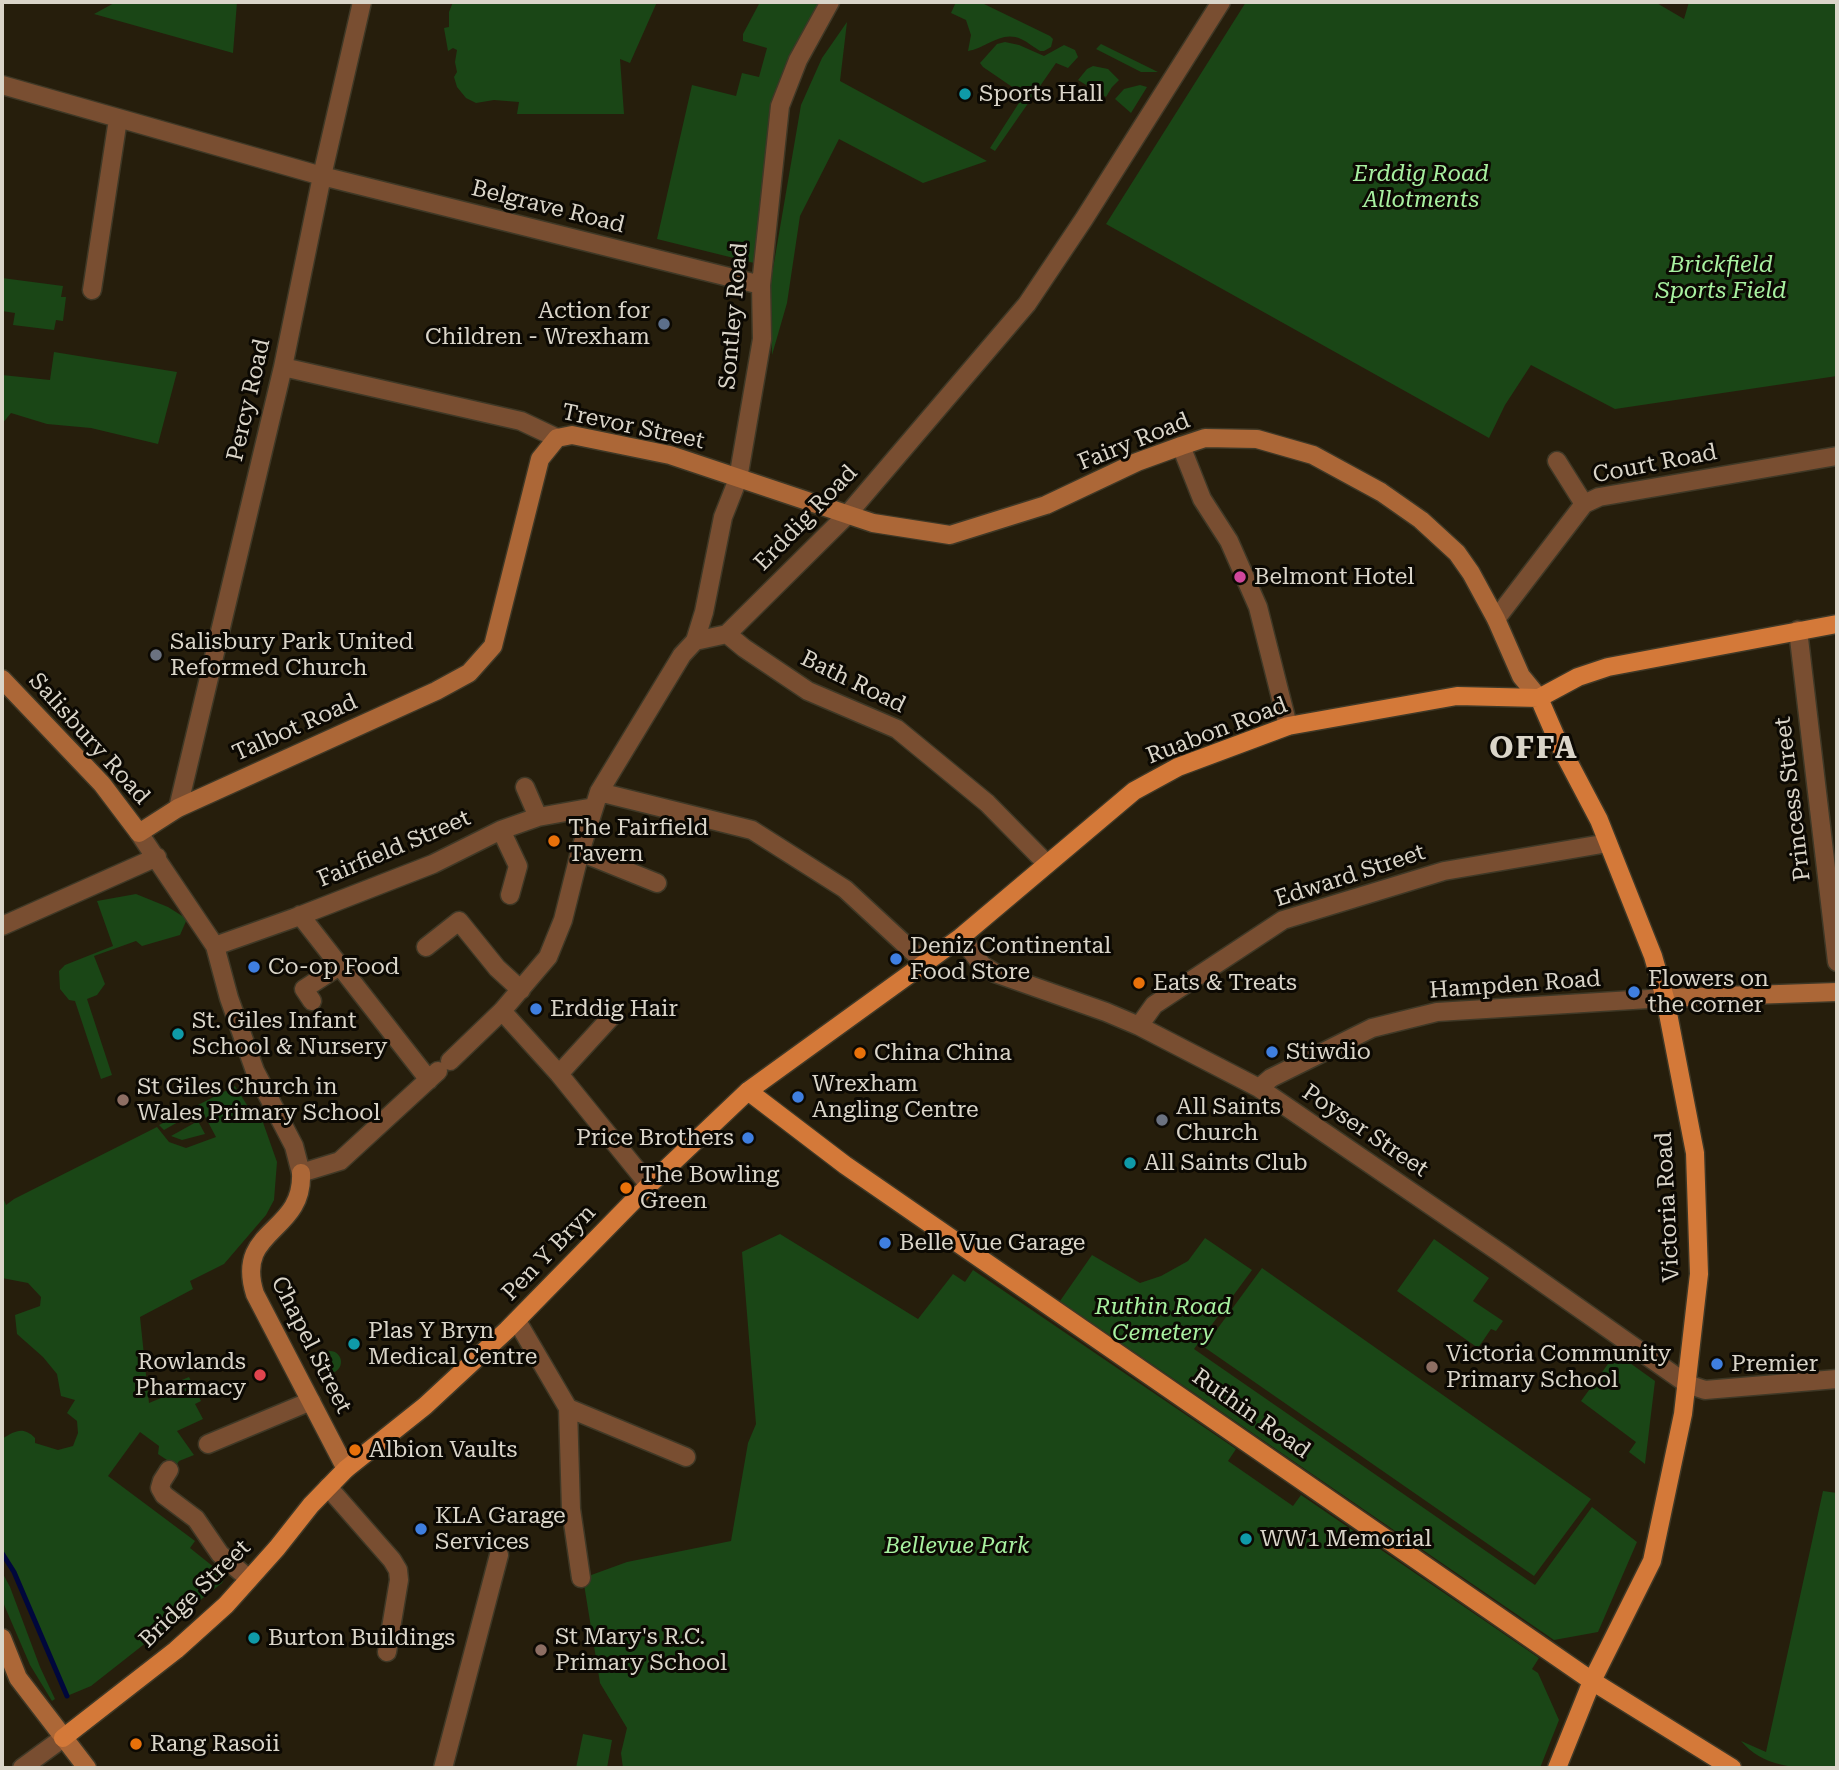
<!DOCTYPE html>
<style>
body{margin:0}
#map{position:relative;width:1839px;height:1770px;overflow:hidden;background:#261e0c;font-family:"Roboto Serif",serif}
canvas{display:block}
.frame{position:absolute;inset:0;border:4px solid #dad5c9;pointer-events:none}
</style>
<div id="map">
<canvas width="1839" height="1770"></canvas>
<div class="frame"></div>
</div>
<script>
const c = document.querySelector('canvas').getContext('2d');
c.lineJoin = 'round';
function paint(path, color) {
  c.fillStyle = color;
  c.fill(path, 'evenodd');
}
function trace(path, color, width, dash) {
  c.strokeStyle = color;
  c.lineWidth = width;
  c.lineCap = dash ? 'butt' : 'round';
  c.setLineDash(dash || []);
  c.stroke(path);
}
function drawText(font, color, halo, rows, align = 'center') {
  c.font = font + ' "Roboto Serif",serif';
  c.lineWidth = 6;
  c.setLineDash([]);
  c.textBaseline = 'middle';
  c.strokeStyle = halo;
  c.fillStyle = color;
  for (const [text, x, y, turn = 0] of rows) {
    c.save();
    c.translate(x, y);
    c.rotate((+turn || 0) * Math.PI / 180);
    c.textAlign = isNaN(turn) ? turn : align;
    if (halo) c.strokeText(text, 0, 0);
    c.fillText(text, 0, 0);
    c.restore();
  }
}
paint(new Path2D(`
 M 116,2 L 237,2 L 233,53 L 94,14 Z
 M 453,2 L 657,2 L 630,63 L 620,59 L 624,114 L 517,114 L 519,102 L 494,100 L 476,103 L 466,98 L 457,87 L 454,77 L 457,72 L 455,62 L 457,50 L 453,48 L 448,51 L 444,28 L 449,27 L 449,12 Z
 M 760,2 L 825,2 L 796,55 L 758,264 L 657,239 L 692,85 L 736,96 L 742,73 L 759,77 L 767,48 L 743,41 L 743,34 Z
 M 956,2 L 982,3 L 1050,36 L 1053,39 L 1051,47 L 1044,51 L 1040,51 C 1033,47 1028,42 1021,39 C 1001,30 987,48 968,51 L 971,35 L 966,20 L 951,13 Z
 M 1246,2 L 1655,2 L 1684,19 L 1689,2 L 1837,2 L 1837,376 L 1615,409 L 1531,365 L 1505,405 L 1489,438 L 1106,224 Z
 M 847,22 L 840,81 L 987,161 L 923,183 L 839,139 L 800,216 L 787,303 L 772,355 L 770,286 L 801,105 L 822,58 Z
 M 1005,42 L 1019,45 L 1044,56 L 1064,45 L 1075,50 L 1078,57 L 1068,68 L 1056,63 L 995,151 L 990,148 L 1024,95 L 983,67 L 980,63 L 997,44 Z
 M 1101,44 L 1158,72 L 1141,72 L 1096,49 Z
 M 1093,66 L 1108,69 L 1119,80 L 1112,87 L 1106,97 L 1078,80 L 1087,69 Z
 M 1140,85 L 1147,87 L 1131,113 L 1115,99 L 1124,89 Z
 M 2,278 L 63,286 L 61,297 L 66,297 L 63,321 L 56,320 L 54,330 L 13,325 L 15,313 L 2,311 Z
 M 54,352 L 177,372 L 158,444 L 91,428 L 47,424 L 11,413 L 2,424 L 2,375 L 50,380 Z
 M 136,894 L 168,907 L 187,919 L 180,935 L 142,946 L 136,941 L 94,956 L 105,984 L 97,995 L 87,999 L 112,1075 L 101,1079 L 75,1001 L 69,1000 L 60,989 L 59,971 L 65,965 L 113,946 L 97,901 Z
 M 235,1086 L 252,1113 L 260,1114 L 277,1162 L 274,1200 L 266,1215 L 224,1264 L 190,1281 L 193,1289 L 140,1317 L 149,1403 L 173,1393 L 177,1382 L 189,1377 L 201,1401 L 195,1404 L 203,1419 L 177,1431 L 194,1455 L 179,1461 L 176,1466 L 158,1454 L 159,1446 L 140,1432 L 108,1476 L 195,1541 L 190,1548 L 225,1576 L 222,1583 L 91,1686 L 67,1696 L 14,1573 L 2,1553 L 2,1439 C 15,1431 23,1426 35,1438 L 35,1443 L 58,1450 L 73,1446 L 78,1433 L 77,1421 L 67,1413 L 75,1400 L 61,1396 L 57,1374 L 43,1357 L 17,1334 L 15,1315 L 40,1306 L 41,1297 L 28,1283 L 2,1278 L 2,1195 L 6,1205 L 14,1199 L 157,1127 L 169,1142 L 186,1148 L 216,1137 L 201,1109 L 164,1130 L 159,1125 Z
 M 198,1121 L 205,1134 L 182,1140 L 171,1136 Z
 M 780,1234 L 918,1319 L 953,1274 L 965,1282 L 973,1270 L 1236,1449 L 1228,1461 L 1293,1506 L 1301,1495 L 1539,1658 L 1532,1669 L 1538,1673 L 1559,1720 L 1540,1768 L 623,1768 L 621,1753 L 627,1728 L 600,1683 L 583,1578 L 627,1562 L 731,1541 L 748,1443 L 756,1424 L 742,1252 Z
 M 1205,1238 L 1252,1270 L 1194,1349 L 1535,1585 L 1592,1507 L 1637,1542 L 1598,1632 L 1554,1640 L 1060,1301 L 1092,1255 L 1140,1283 L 1161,1276 L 1188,1261 Z
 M 1434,1239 L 1489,1278 L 1473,1301 L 1503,1321 L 1496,1331 L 1491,1329 L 1478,1348 L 1397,1291 Z
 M 1262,1268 L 1591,1499 L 1534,1576 L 1204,1347 Z
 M319 1362a11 11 0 1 1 22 0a11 11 0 1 1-22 0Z
 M 1616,1353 L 1655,1381 L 1645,1464 L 1629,1452 L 1636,1442 L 1581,1401 Z
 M 1823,1491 L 1837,1493 L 1837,1768 C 1800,1768 1766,1770 1741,1741 L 1766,1752 Z
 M 2,1572 L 10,1587 L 40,1667 L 55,1699 L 52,1701 L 30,1665 L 5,1607 L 2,1599 Z
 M 583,1734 L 612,1740 L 607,1768 L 576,1768 Z`), '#1a4616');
trace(new Path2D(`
 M 2,1553 L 14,1572 L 67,1696`), '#00073c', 5);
const street = new Path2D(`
 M 2,85 L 322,176 L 761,285
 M 92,290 L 118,119
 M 283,367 L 521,421 L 557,438
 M 1181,446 L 1202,499 L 1229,541 L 1258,607 L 1288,726
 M 1557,461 L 1584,504
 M 1496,619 L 1584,504 L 1599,497 L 1837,456
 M 1798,630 L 1837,962
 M 727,634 L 744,648 L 808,691 L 897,729 L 987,803 L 1047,864
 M 695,641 L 704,612 L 723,517 L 738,479 L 762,339 L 761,285 L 780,106 L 798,60 L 830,2
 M 525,787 L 538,817
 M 599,792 L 752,830 L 845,889 L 925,963
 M 178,808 L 283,367 L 322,176 L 362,2
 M 501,830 L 518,866 L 510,895
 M 139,833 L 215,946 L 229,998 L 255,1071 L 294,1146 L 301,1173 L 340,1161 L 438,1071
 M 580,852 L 657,883
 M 300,915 L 429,1080
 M 2,926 L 157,857
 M 961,937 L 982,965 L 995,973 L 1106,1012 L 1139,1026 L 1259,1088 L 1502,1254 L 1687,1384 L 1705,1390 L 1837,1379
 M 215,946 L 294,918 L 433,864 L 501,830 L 538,817 L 594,807
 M 426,947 L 459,921 L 497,968 L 521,990
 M 312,1001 L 304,989 L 341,965
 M 502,1011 L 559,1074 L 649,1185
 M 1139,1026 L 1154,1005 L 1283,920 L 1444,871 L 1608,843
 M 450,1061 L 502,1011 L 548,957 L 563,920 L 580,852 L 599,792 L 682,655 L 695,641 L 727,634 L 847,515 L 1027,304 L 1084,219 L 1221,2
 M 559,1074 L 613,1015
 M 1259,1088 L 1271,1078 L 1372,1028 L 1437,1012 L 1665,998
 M 517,1321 L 568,1408 L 571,1509 L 581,1578
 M 568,1408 L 686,1457
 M 208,1444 L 311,1401
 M 169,1470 L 162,1481 L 160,1488 L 164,1495 L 196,1519 L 220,1554 L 249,1579
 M 328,1487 L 392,1560 L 398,1570 L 399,1580 L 387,1652
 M 22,1768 L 63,1738
 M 443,1768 L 499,1555`);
const secondary = new Path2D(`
 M 2,679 L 102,784 L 139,833 L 178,808 L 436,691 L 469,673 L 493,646 L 540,459 L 557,438 L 572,435 L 670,455 L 873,523 L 950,535 L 1046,505 L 1137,462 L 1181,446 L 1205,438 L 1257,439 L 1313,455 L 1381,492 L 1421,520 L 1457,553 L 1471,573 L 1496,619 L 1521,676 L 1539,698
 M 1665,998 L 1837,992
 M 301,1173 C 304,1234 234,1228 255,1294 L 346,1469
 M 2,1638 L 18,1678 L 87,1768`);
const primary = new Path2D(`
 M 1539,698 L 1559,744 L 1599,820 L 1653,956 L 1665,998 L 1695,1153 L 1699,1274 L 1683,1414 L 1652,1561 L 1592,1681 L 1557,1768
 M 748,1091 L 845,1165 L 1592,1681 L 1732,1768
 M 63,1738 L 176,1650 L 226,1605 L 277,1548 L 311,1505 L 346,1469 L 425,1406 L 507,1330 L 649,1185 L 748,1091 L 961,937 L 1134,791 L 1178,767 L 1288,726 L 1457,696 L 1539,698 L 1578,677 L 1608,667 L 1837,624`);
trace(street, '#3f3826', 21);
trace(secondary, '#3f3826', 21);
trace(primary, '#3f3826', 21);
trace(street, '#794e31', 18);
trace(secondary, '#ac6737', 18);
trace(primary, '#d47939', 18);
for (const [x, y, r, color] of [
 [965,94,7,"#0f9aa8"],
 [664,324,7,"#5c6f8a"],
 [1240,577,7,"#d1479c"],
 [156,655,7,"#6b7280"],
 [554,841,7,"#e8710a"],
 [896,959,7,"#3f7fe0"],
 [254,967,7,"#3f7fe0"],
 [1139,983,7,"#e8710a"],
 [1634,992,7,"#3f7fe0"],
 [536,1009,7,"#3f7fe0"],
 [178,1034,7,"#0f9aa8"],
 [1272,1052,7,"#3f7fe0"],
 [860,1053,7,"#e8710a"],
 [798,1097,7,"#3f7fe0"],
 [123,1100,7,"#8d6e63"],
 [1162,1120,7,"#6b7280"],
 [748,1138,7,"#3f7fe0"],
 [1130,1163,7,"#0f9aa8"],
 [626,1188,7,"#e8710a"],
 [885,1243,7,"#3f7fe0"],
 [354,1344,7,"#0f9aa8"],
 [1717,1364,7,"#3f7fe0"],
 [1432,1367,7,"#8d6e63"],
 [260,1375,7,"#e0444e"],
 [355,1450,7,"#e8710a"],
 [421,1529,7,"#3f7fe0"],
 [1246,1539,7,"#0f9aa8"],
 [254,1638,7,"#0f9aa8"],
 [541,1650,7,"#8d6e63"],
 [136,1744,7,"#e8710a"]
]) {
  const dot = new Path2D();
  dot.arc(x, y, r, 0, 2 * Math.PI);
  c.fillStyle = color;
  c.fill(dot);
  trace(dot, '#0c0903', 2.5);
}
drawText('23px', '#dad5c9', '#0c0903', [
 ["Sports Hall",979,94],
 ["Action for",650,311,"right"],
 ["Children - Wrexham",650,337,"right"],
 ["Belmont Hotel",1254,577],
 ["Salisbury Park United",170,642],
 ["Reformed Church",170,668],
 ["The Fairfield",568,828],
 ["Tavern",568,854],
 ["Deniz Continental",910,946],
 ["Food Store",910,972],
 ["Co-op Food",268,967],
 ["Flowers on",1648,979],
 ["the corner",1648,1005],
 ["Eats & Treats",1153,983],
 ["Erddig Hair",550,1009],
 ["St. Giles Infant",192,1021],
 ["School & Nursery",192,1047],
 ["Stiwdio",1286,1052],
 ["China China",874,1053],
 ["Wrexham",812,1084],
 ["Angling Centre",812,1110],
 ["St Giles Church in",137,1087],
 ["Wales Primary School",137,1113],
 ["All Saints",1176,1107],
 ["Church",1176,1133],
 ["Price Brothers",734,1138,"right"],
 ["All Saints Club",1144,1163],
 ["The Bowling",640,1175],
 ["Green",640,1201],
 ["Belle Vue Garage",899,1243],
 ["Plas Y Bryn",368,1331],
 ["Medical Centre",368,1357],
 ["Victoria Community",1446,1354],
 ["Primary School",1446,1380],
 ["Rowlands",246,1362,"right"],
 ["Pharmacy",246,1388,"right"],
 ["Premier",1731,1364],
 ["Albion Vaults",369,1450],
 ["KLA Garage",435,1516],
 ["Services",435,1542],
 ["WW1 Memorial",1260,1539],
 ["St Mary's R.C.",555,1637],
 ["Primary School",555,1663],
 ["Burton Buildings",268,1638],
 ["Rang Rasoii",150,1744]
], 'left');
drawText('italic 23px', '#a8f1a0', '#0c0903', [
 ["Erddig Road",1421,174],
 ["Allotments",1421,200],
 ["Brickfield",1721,265],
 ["Sports Field",1721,291],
 ["Ruthin Road",1163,1307],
 ["Cemetery",1163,1333],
 ["Bellevue Park",957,1546]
]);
drawText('23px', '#dad5c9', '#0c0903', [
 ["Belgrave Road",548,207,14],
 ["Sontley Road",734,316,-85],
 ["Percy Road",249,400,-77],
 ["Trevor Street",633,427,12],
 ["Fairy Road",1134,442,-22],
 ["Court Road",1655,464,-11],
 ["Erddig Road",806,518,-46],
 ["Bath Road",853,682,26],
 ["Talbot Road",295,728,-24],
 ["Ruabon Road",1217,731,-21],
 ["Salisbury Road",89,739,48],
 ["Princess Street",1793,799,-97],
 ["Fairfield Street",394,849,-23],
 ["Edward Street",1350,876,-18],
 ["Hampden Road",1515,985,-4],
 ["Poyser Street",1365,1131,34],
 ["Victoria Road",1668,1207,-93],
 ["Pen Y Bryn",549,1253,-46],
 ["Chapel Street",311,1345,63],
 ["Ruthin Road",1251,1414,35],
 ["Bridge Street",195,1594,-44]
]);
c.letterSpacing = '2px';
drawText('bold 30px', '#dad5c9', '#0c0903', [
 ["OFFA",1534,749]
]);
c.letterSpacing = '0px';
</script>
